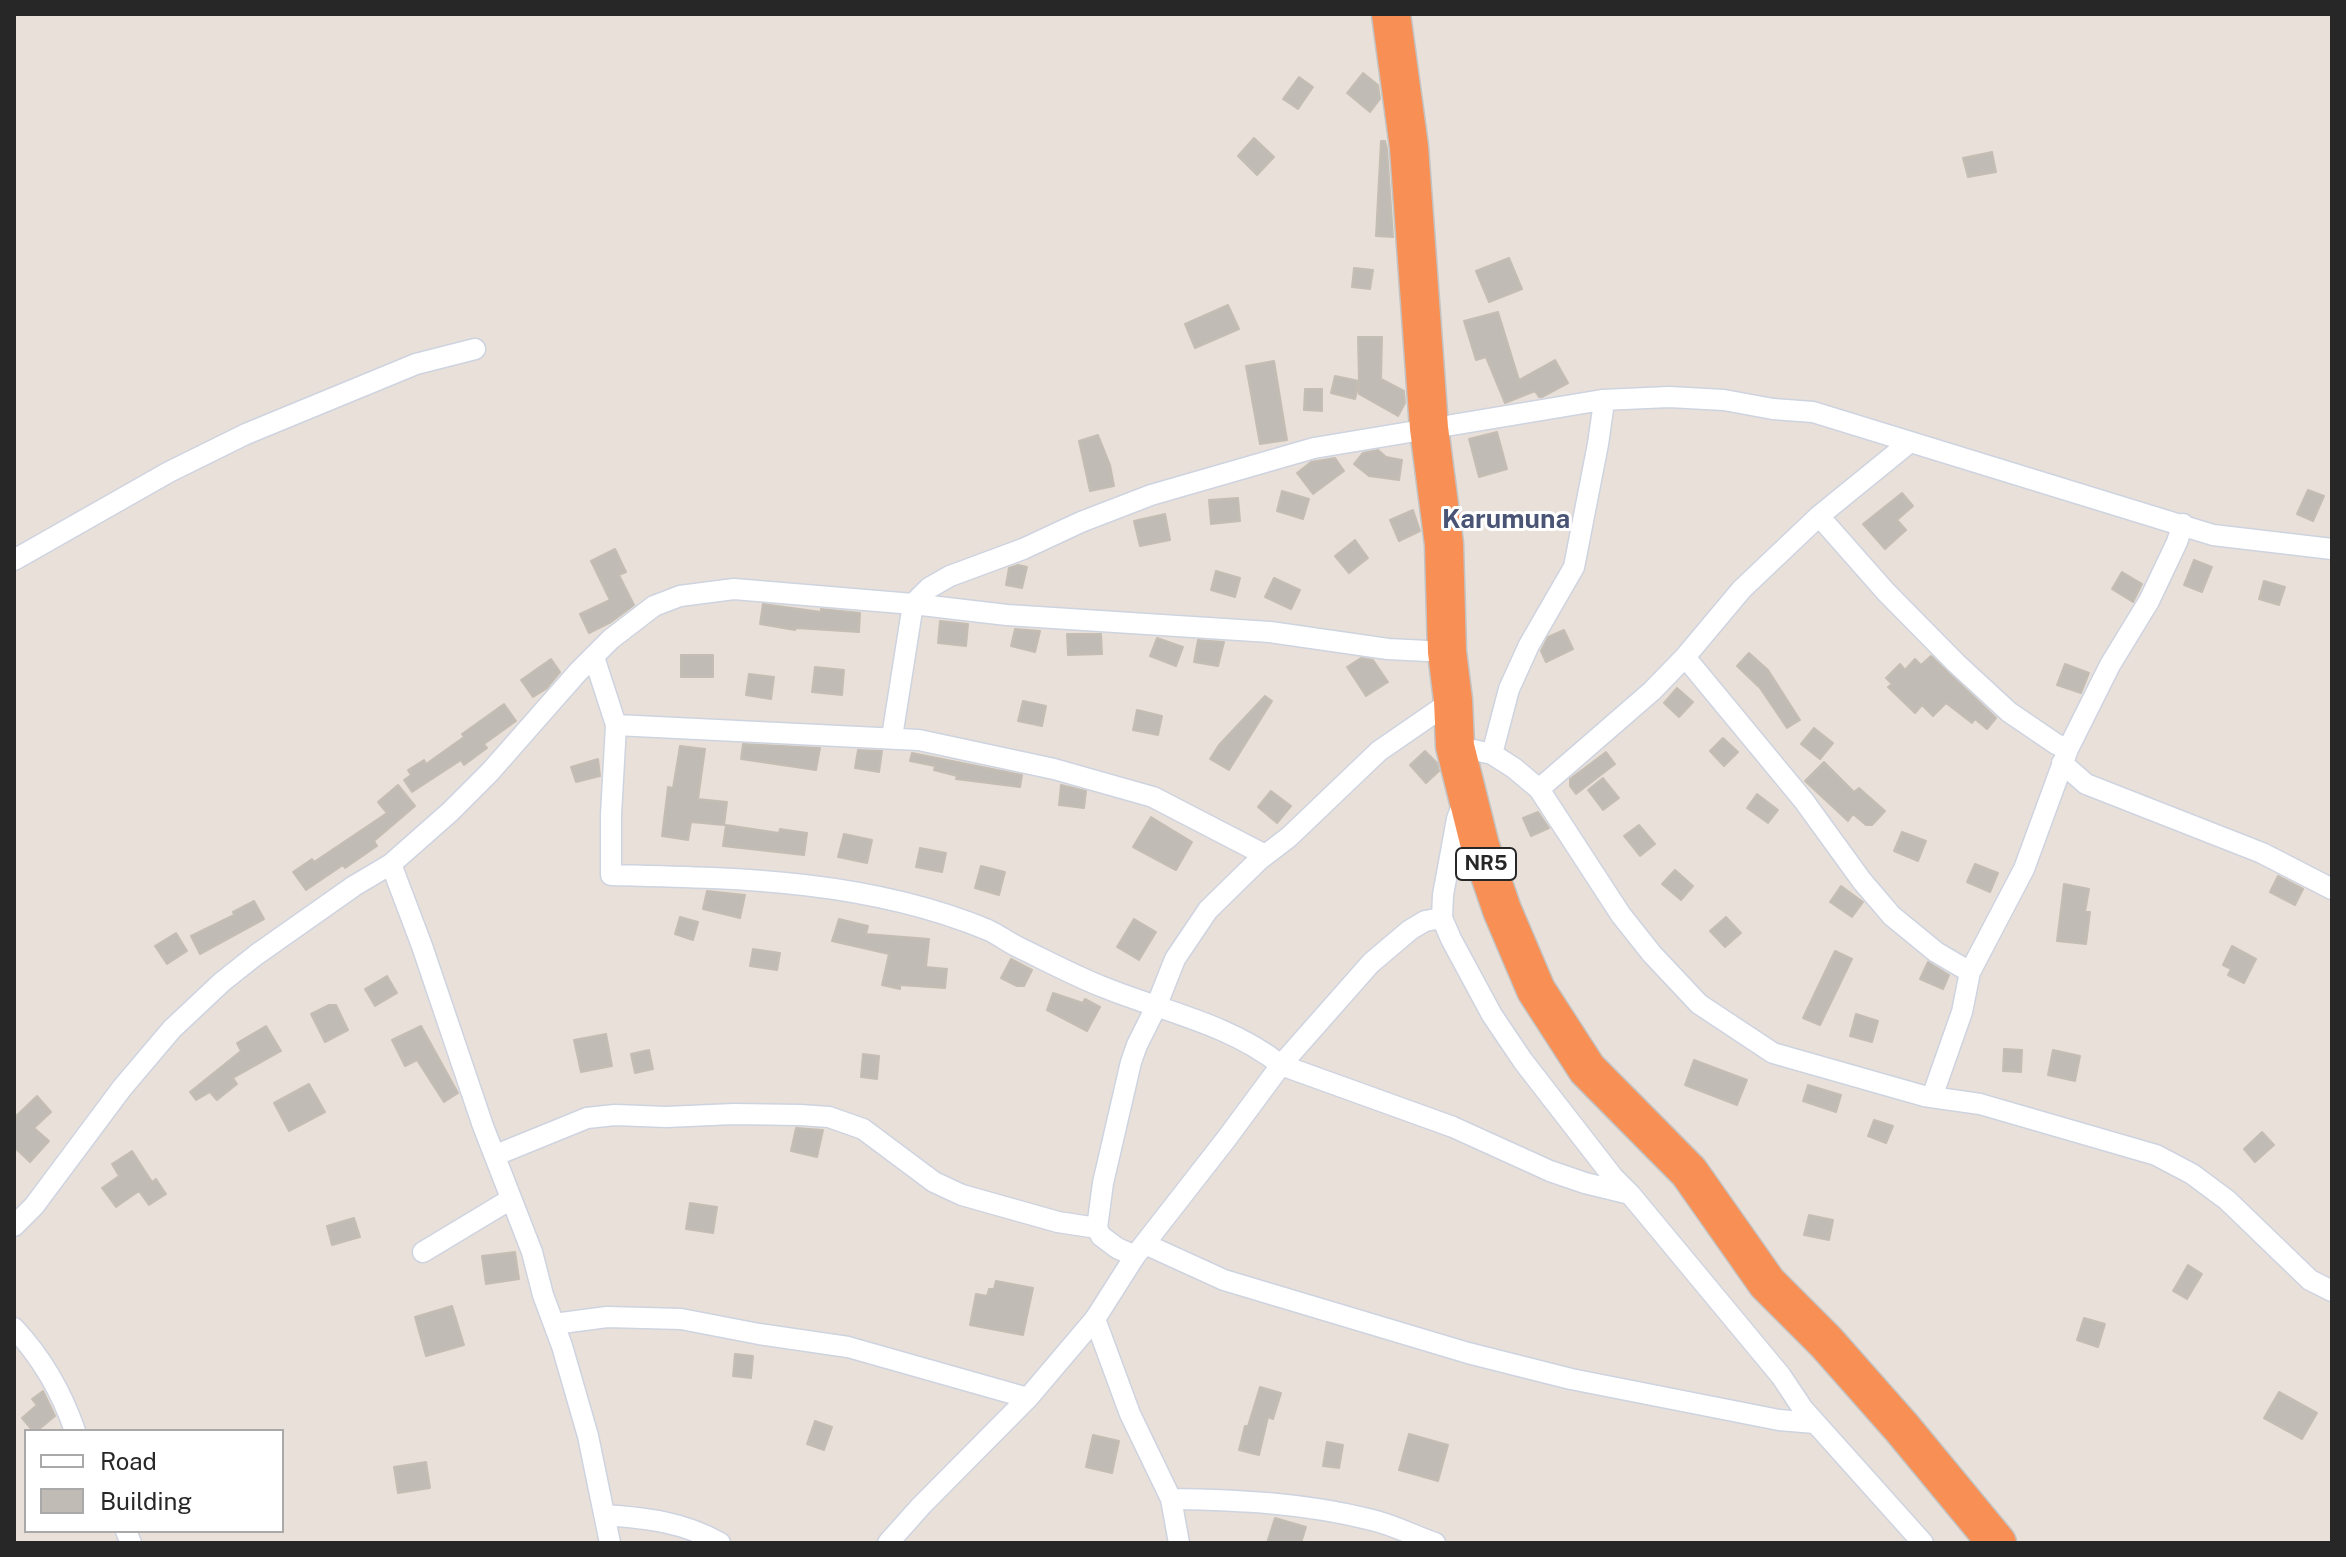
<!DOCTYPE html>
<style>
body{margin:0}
#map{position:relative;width:2346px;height:1557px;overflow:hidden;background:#e9e1d9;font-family:"Public Sans",sans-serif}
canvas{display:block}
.frame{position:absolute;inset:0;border:16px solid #272727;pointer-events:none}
.legend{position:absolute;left:24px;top:1429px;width:260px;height:104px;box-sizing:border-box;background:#fff;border:2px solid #a9a9a9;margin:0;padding:10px 14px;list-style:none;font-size:24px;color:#272727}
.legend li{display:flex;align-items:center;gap:16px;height:40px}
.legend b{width:40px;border:2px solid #a9a9a9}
</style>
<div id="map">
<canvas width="2346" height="1557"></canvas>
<div class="frame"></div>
<ul class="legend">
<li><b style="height:10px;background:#fff"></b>Road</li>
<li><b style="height:22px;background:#c1bbb5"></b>Building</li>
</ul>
</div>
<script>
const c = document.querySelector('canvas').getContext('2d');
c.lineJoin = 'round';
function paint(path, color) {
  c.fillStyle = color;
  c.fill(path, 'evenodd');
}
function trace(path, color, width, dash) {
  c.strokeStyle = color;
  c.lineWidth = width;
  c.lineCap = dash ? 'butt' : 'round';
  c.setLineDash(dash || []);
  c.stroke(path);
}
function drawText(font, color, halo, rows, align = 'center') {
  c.font = font + ' "Public Sans",sans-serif';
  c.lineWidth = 6;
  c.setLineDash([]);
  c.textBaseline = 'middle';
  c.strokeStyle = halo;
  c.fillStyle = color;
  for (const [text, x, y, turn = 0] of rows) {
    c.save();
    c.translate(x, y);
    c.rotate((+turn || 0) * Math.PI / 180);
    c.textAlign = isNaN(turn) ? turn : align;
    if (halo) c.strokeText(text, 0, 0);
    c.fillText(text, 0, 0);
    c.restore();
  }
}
const building = new Path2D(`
 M 1363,73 L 1378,85 L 1380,99 L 1370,112 L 1347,93 Z
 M 1299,77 L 1313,87 L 1298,109 L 1283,99 Z
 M 1254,138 L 1274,157 L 1257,175 L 1238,156 Z
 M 1381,141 L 1385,141 L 1387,149 L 1393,237 L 1376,236 Z
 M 1992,152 L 1996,172 L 1968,177 L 1963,158 Z
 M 1509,258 L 1522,289 L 1489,302 L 1476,271 Z
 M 1354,268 L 1373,270 L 1370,289 L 1352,287 Z
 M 1228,305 L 1239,329 L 1195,348 L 1185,324 Z
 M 1498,312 L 1519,380 L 1555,360 L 1568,383 L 1542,397 L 1539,397 L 1535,391 L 1505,403 L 1486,357 L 1476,360 L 1464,321 Z
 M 1358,337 L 1382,337 L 1381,379 L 1404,391 L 1405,403 L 1398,416 L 1359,394 L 1359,383 L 1355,399 L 1331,393 L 1335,376 L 1359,381 Z
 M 1274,361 L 1287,440 L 1260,444 L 1246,366 Z
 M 1305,389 L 1322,389 L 1322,411 L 1304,410 Z
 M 1497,432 L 1507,469 L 1479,477 L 1469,439 Z
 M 1098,435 L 1110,465 L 1114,486 L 1090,491 L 1079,441 Z
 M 1378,450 L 1386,457 L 1402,460 L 1399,480 L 1369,476 L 1354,464 L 1363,453 Z
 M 1335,458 L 1344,471 L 1313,494 L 1297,473 L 1311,462 Z
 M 2308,490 L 2324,496 L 2313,521 L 2297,514 Z
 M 1282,491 L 1309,499 L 1303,519 L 1277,511 Z
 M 1902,493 L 1913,506 L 1897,520 L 1906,530 L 1885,549 L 1863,524 Z
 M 1238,498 L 1240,521 L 1211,524 L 1209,500 Z
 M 1413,510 L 1420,531 L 1399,541 L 1390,520 Z
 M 1165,514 L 1170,540 L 1140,546 L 1134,521 Z
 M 1355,540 L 1368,558 L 1349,573 L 1335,556 Z
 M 615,549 L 626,572 L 619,575 L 634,605 L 611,622 L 589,633 L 580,614 L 610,600 L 591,561 Z
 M 2194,560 L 2212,567 L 2202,592 L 2184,585 Z
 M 1018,565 L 1027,567 L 1022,588 L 1006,585 L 1009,568 Z
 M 1216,571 L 1240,578 L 1235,597 L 1211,590 Z
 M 2122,572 L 2142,584 L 2133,602 L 2112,589 Z
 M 1274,578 L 1300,590 L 1291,609 L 1265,597 Z
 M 2264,581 L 2285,587 L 2279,605 L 2259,599 Z
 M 763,604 L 821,612 L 821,609 L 860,613 L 859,632 L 796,628 L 795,630 L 760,624 Z
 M 940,621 L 968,624 L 966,646 L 938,643 Z
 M 1015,629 L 1040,631 L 1035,652 L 1011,646 Z
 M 1564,630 L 1573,649 L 1546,662 L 1541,651 L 1548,637 Z
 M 1067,634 L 1101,634 L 1102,654 L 1068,655 Z
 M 1157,638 L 1183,647 L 1176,666 L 1150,656 Z
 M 1198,640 L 1224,642 L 1218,666 L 1194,662 Z
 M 1749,653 L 1768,670 L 1800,720 L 1787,728 L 1760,688 L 1737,666 Z
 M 681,655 L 713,655 L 713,677 L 681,677 Z
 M 1931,656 L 1996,718 L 1987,729 L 1975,719 L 1972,723 L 1946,703 L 1933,716 L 1922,705 L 1915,713 L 1888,687 L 1892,684 L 1886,678 L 1900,664 L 1905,670 L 1915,659 L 1921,665 Z
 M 1361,658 L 1373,660 L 1388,682 L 1366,696 L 1347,667 Z
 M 551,659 L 560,672 L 546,689 L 533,697 L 521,680 Z
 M 2065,664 L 2089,673 L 2081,693 L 2057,685 Z
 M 815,667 L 844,670 L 842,695 L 812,692 Z
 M 749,674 L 774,677 L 771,699 L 746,695 Z
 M 1677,688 L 1693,702 L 1679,717 L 1664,703 Z
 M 1265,696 L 1272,701 L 1229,770 L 1210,759 L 1219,745 Z
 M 1023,701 L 1046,706 L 1042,726 L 1018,721 Z
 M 504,704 L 516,721 L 484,744 L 487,748 L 464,765 L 461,760 L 412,792 L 404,780 L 411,775 L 408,770 L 424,760 L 426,764 L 464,737 L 462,734 Z
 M 1137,710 L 1162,716 L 1158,735 L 1133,730 Z
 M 1814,728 L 1833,743 L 1820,759 L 1801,744 Z
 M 1723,738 L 1738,752 L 1724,766 L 1710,751 Z
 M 743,744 L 820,748 L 816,770 L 741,759 Z
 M 680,746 L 705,749 L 698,799 L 727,802 L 724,825 L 691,822 L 688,840 L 662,836 L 668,787 L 673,788 Z
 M 858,750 L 882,751 L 879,772 L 855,768 Z
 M 1425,751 L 1437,763 L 1439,771 L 1426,783 L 1410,765 Z
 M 1606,752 L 1615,764 L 1576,794 L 1570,786 L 1570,779 Z
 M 912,753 L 1022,775 L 1020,787 L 956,779 L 957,776 L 934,770 L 935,766 L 910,761 Z
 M 598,759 L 600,776 L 576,782 L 571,767 Z
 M 1824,762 L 1854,792 L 1859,788 L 1885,811 L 1872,825 L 1866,825 L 1853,814 L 1848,821 L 1805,781 Z
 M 1603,778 L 1619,798 L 1603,810 L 1588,790 Z
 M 398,785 L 415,806 L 374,841 L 377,846 L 345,868 L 343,865 L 306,890 L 293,872 L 312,859 L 314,862 L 387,813 L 378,802 Z
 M 1061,785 L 1086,791 L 1084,808 L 1059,805 Z
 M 1271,791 L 1291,806 L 1277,823 L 1258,807 Z
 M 1757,794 L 1778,810 L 1768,823 L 1747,808 Z
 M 1538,812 L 1549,828 L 1531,836 L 1523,818 Z
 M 1151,817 L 1192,842 L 1176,870 L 1133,847 Z
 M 726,825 L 779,833 L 780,829 L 807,833 L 804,855 L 723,846 Z
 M 1639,825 L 1655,844 L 1640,856 L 1624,836 Z
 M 1902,832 L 1926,841 L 1918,861 L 1894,851 Z
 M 844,834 L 872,840 L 867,863 L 838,857 Z
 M 920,848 L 946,853 L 942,872 L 916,867 Z
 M 1975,864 L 1998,873 L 1990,892 L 1967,882 Z
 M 981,866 L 1005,872 L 999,895 L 975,888 Z
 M 1675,870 L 1693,886 L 1681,900 L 1662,884 Z
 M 2278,876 L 2303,889 L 2295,905 L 2270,892 Z
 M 2064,884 L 2089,889 L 2085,912 L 2090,912 L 2086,944 L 2057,941 Z
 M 1841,886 L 1863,902 L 1852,917 L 1830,902 Z
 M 707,891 L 745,895 L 740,918 L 703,909 Z
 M 254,901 L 264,919 L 200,954 L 191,936 L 234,915 L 233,912 Z
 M 680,917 L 698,922 L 693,940 L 675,934 Z
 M 1726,917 L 1741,933 L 1725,947 L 1710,931 Z
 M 839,919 L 868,926 L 866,934 L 929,939 L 926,967 L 947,969 L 945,988 L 900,985 L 900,989 L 882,985 L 889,954 L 832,941 Z
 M 1134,919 L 1156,932 L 1139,960 L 1117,947 Z
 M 176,933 L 187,951 L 167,964 L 155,946 Z
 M 2232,946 L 2256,959 L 2244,983 L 2228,975 L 2231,969 L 2223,965 Z
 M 753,949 L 780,953 L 777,970 L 750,966 Z
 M 1835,951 L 1852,959 L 1820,1025 L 1803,1018 Z
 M 1011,959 L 1032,970 L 1024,986 L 1017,986 L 1001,978 Z
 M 1928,962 L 1949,975 L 1943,989 L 1920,979 Z
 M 387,976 L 397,993 L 375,1006 L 365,989 Z
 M 1053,993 L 1083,1003 L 1085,999 L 1100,1007 L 1087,1031 L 1047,1010 Z
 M 329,1005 L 336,1005 L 348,1030 L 325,1042 L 311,1014 Z
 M 1856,1014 L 1878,1021 L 1872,1042 L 1850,1036 Z
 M 266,1026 L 281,1051 L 233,1078 L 237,1084 L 217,1100 L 210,1092 L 196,1100 L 190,1092 L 241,1051 L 237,1043 Z
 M 421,1026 L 458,1093 L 444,1102 L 417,1060 L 405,1066 L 392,1040 Z
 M 606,1034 L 612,1066 L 581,1072 L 574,1040 Z
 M 2004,1049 L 2022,1050 L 2021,1072 L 2003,1071 Z
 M 649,1050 L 653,1069 L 635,1073 L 631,1054 Z
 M 2053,1050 L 2080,1056 L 2075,1081 L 2048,1075 Z
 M 863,1054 L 879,1056 L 877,1079 L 861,1077 Z
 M 1694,1060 L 1747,1080 L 1737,1105 L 1685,1085 Z
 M 309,1084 L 325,1112 L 289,1131 L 274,1103 Z
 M 1808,1085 L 1841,1095 L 1836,1112 L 1803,1101 Z
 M 37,1096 L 51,1112 L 34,1128 L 49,1141 L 30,1162 L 14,1147 L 14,1118 Z
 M 1874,1120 L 1893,1126 L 1886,1143 L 1868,1136 Z
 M 796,1128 L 823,1130 L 817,1157 L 791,1151 Z
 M 2262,1132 L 2274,1145 L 2255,1162 L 2244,1149 Z
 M 132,1151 L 152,1182 L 156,1179 L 166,1194 L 149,1205 L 139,1191 L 116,1207 L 102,1188 L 119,1176 L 112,1164 Z
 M 690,1203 L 717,1207 L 713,1233 L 686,1229 Z
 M 1809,1215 L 1833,1220 L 1829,1240 L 1804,1235 Z
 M 354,1218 L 360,1237 L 332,1245 L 327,1226 Z
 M 515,1252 L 519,1279 L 486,1284 L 482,1256 Z
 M 2188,1265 L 2202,1274 L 2187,1299 L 2173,1291 Z
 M 996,1281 L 1033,1288 L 1023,1335 L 970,1325 L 976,1294 L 987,1296 L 989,1289 L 994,1289 Z
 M 452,1306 L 464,1345 L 426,1356 L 415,1317 Z
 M 2084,1318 L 2105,1324 L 2098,1347 L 2077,1340 Z
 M 735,1354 L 753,1356 L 751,1378 L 733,1376 Z
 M 1260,1387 L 1281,1393 L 1273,1419 L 1268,1417 L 1259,1455 L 1239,1450 L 1245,1426 L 1248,1426 Z
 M 43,1391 L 55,1416 L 37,1431 L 33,1431 L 22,1418 L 37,1405 L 32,1399 Z
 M 2279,1392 L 2317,1413 L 2302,1439 L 2264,1418 Z
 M 815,1421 L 832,1427 L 824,1450 L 807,1444 Z
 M 1409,1434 L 1448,1445 L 1438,1481 L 1399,1470 Z
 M 1093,1435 L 1119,1441 L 1112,1473 L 1086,1467 Z
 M 1327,1442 L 1343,1445 L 1339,1468 L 1323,1466 Z
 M 426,1462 L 430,1488 L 398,1493 L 394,1467 Z
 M 1275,1518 L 1306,1527 L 1301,1543 L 1267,1543 Z`);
paint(building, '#c1bbb5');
trace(building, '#c4bdb3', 2);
const street = new Path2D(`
 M 1819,516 L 1910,442
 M 14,560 L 169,472 L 246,434 L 416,364 L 475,349
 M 594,657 L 616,725 L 611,815 L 611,875 C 740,878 867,880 988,930 C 999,935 1009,943 1020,948 C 1047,961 1075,976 1103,987 C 1162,1011 1230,1024 1281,1065 L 1453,1127 L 1550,1171 L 1585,1183 L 1630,1194
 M 1685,657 L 1804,801 L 1862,881 L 1892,916 L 1936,952 L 1970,972
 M 616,725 L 919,740 L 1054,769 L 1153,797 L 1265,855
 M 892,737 L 913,604 L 929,588 L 950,576 L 1023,549 L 1081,522 L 1151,495 L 1314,448 L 1602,400 L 1669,397 L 1724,400 L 1773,409 L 1813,412 L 2213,535 L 2332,549
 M 1455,746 L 1492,754 L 1514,768 L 1539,789 L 1621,915 L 1652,954 L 1699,1004 L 1773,1053 L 1924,1096 L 1980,1104 L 2156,1155 L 2192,1174 L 2227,1200 L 2310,1280 L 2332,1291
 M 1492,754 L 1509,689 L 1529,645 L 1574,567 L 1598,444 L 1603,409 L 1602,400
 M 2062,763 L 2086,784 L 2262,853 L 2332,889
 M 1539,789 L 1652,691 L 1685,657 L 1742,589 L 1819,516 L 1886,592 L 1957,664 L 2009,712 L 2056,744 L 2068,749 L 2110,665 L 2149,601 L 2177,542 L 2183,524
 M 1463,803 L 1457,819 L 1443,895 L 1442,918 L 1451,939 L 1492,1015 L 1523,1061 L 1613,1177 L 1630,1194 L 1781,1376 L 1803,1409 L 1923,1543
 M 391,864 L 422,946 L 483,1126 L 532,1252 L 543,1295 L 562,1346 L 588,1436 L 610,1543
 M 1932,1097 L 1962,1012 L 1970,972 L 2024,869 L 2068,749
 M 496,1155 L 587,1118 L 615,1115 L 666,1117 L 734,1114 L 800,1115 L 829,1117 L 863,1129 L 934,1182 L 962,1195 L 1058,1222 L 1097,1228
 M 14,1226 L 34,1206 L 122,1088 L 172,1029 L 222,982 L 256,955 L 354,886 L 391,864 L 450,812 L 490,772 L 578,672 L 611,639 L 654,606 L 680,596 L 734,589 L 913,604 L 1007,615 L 1270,632 L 1388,649 L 1447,652
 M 1145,1244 L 1224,1280 L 1468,1353 L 1571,1379 L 1779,1420 L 1815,1423
 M 423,1252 L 511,1199
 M 1135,1256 L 1117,1248 L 1101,1236 L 1097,1228 L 1103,1183 L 1131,1062 L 1137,1045 L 1156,1007 L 1175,959 L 1208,910 L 1259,860 L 1289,837 L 1379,751 L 1453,700
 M 1095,1319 L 1130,1414 L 1171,1499 L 1179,1543
 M 554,1324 L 607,1317 L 681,1319 L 759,1334 L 848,1347 L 1028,1398
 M 14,1328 C 42,1358 62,1393 75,1431
 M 1171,1499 C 1239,1500 1306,1503 1372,1520 C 1394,1525 1414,1536 1435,1543
 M 605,1515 C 646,1518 684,1522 720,1543
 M 126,1531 L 131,1543
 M 888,1543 L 921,1506 L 1028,1398 L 1095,1319 L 1135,1256 L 1227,1138 L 1281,1065 L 1371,963 L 1410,930 L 1425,921 L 1442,918`);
const highway = new Path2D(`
 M 1391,14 L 1409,147 L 1429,428 L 1444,544 L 1447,652 L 1453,700 L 1455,746 L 1480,846 L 1502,910 L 1536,990 L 1587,1069 L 1689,1172 L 1767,1283 L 1826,1342 L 1902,1428 L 1997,1543`);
trace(street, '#ced3e0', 23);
trace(highway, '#c3c3c3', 41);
trace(street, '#fff', 20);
trace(highway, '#f89055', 38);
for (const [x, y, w] of [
 [1486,864,60]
]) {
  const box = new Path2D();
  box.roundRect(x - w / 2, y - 16, w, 32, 6);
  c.fillStyle = '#fff';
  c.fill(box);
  trace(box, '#272727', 2);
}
drawText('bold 20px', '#272727', null, [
 ["NR5",1486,864]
]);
drawText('bold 26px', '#4a5575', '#fff', [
 ["Karumuna",1506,520]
]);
</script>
